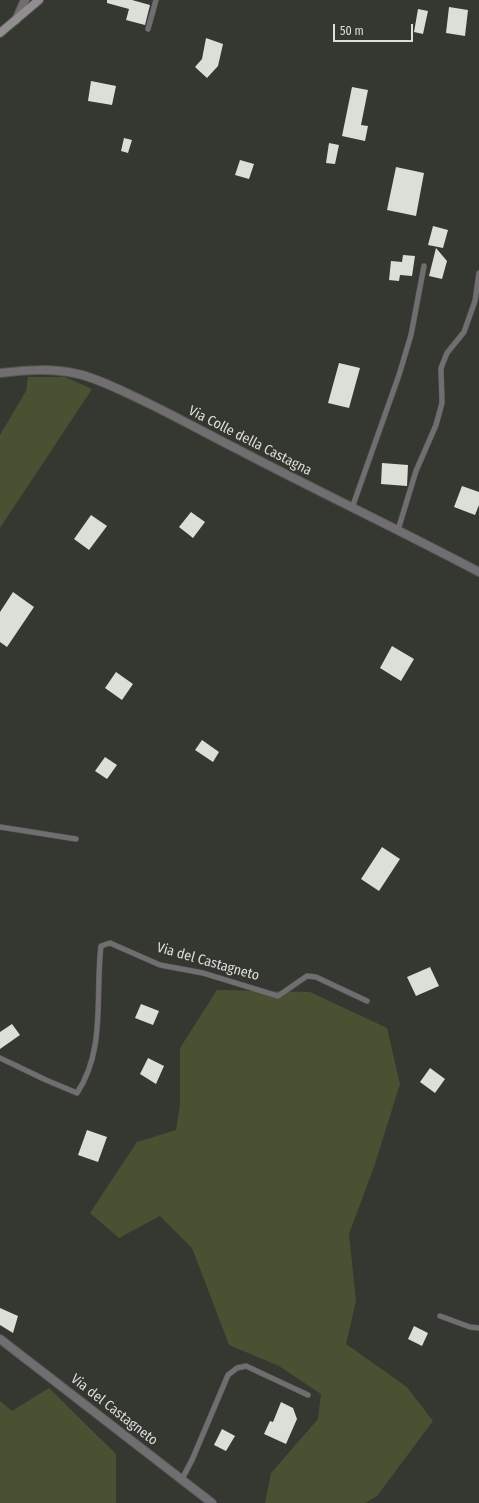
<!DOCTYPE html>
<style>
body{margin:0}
#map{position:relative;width:479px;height:1503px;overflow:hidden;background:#353731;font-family:"Fira Sans Condensed",sans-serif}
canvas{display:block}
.scale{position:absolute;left:333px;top:24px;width:80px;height:18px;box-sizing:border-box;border:2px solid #dddeda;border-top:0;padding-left:5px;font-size:12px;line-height:14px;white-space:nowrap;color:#dddeda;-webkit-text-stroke:3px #353731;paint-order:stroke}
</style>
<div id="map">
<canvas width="479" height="1503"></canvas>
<div class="scale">50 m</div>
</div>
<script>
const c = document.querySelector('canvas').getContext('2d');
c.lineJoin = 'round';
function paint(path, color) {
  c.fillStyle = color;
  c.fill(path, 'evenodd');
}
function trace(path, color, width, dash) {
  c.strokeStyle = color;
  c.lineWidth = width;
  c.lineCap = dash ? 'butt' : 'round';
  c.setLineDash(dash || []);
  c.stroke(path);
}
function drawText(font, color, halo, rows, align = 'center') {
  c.font = font + ' "Fira Sans Condensed",sans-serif';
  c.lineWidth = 4;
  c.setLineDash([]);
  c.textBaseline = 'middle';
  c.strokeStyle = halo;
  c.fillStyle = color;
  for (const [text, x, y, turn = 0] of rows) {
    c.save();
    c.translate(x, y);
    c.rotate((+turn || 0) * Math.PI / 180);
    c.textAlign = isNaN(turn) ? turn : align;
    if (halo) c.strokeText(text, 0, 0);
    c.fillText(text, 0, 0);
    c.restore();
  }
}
paint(new Path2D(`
 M 28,377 L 65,377 L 92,389 L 0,528 L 0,435 L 26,391 Z
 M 217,990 L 310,992 L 387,1028 L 400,1084 L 374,1167 L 349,1234 L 356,1301 L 346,1344 L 407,1387 L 433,1421 L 377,1496 L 365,1503 L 265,1503 L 271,1473 L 318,1419 L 321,1394 L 279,1366 L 229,1345 L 192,1248 L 160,1216 L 119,1238 L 90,1213 L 137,1142 L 176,1130 L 180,1105 L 180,1048 Z
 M 49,1388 L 116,1454 L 116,1503 L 0,1503 L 0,1401 L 12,1411 Z`), '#4a5133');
paint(new Path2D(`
 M 107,0 L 132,0 L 150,5 L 145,25 L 126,20 L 129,9 L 107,3 Z
 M 449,7 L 468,10 L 465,36 L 446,33 Z
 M 418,9 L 428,11 L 423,34 L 414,32 Z
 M 206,38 L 223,44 L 218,66 L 207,78 L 195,67 L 202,59 Z
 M 91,81 L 116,86 L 112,105 L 88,101 Z
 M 352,87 L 368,90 L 361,125 L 368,126 L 365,141 L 342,136 Z
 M 124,138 L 132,140 L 128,153 L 121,151 Z
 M 329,143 L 339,145 L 335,164 L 326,163 Z
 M 240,160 L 254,164 L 249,179 L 235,175 Z
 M 396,167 L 424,173 L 416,216 L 387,210 Z
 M 433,226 L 448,230 L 443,248 L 428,245 Z
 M 436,248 L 447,261 L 442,279 L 429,276 Z
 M 403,255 L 415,256 L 412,276 L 400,275 L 399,281 L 389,280 L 391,261 L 402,262 Z
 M 339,363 L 360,368 L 349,408 L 328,403 Z
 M 382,463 L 408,465 L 407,486 L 381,484 Z
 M 462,486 L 479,492 L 479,505 L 475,515 L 454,507 Z
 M 191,512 L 205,522 L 193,538 L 179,527 Z
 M 91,515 L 107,526 L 89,550 L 74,539 Z
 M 13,592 L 34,607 L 7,647 L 0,642 L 0,612 Z
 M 392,646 L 414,659 L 401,681 L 380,668 Z
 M 116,672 L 133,684 L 122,700 L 105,688 Z
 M 202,740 L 219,752 L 213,762 L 195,750 Z
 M 105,757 L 117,765 L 107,779 L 95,771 Z
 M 382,847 L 400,859 L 379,891 L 361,879 Z
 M 430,967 L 439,986 L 416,996 L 407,977 Z
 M 141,1004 L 159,1011 L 153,1025 L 135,1018 Z
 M 12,1024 L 20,1035 L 0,1049 L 0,1032 Z
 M 148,1058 L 164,1066 L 156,1084 L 140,1074 Z
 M 430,1068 L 445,1079 L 435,1093 L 420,1082 Z
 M 87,1130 L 107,1137 L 98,1162 L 78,1155 Z
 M 0,1308 L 18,1316 L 13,1333 L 0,1325 Z
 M 414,1326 L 428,1333 L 422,1346 L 408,1339 Z
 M 281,1402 L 293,1408 L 297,1419 L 286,1444 L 264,1434 L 270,1421 L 273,1422 Z
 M 222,1429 L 235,1436 L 226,1451 L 214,1445 Z`), '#dcdfd7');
const lane = new Path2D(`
 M 148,29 L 156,0
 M 352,508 L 399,375 L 411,335 L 424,266
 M 398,530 L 416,471 L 436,425 L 442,403 L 441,368 L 447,353 L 464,332 L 475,301 L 479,273
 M 0,827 L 76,839
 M 0,1058 L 46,1080 L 77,1093 C 106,1050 95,995 101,946 L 110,943 L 160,965 L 203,973 L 278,996 L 307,976 L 316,977 L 367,1001
 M 440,1316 L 470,1327 L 479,1328
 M 182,1479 L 192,1460 L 228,1375 L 237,1368 L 246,1366 L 308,1395`);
const street = new Path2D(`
 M 16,20 L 25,0
 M 0,373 C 26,370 52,368 78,374 C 96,378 114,387 131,395 C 168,412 203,432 239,450 C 319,492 400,530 479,572
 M 0,1339 L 212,1503`);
const secondary = new Path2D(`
 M 0,33 L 39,0`);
trace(lane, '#53554f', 6);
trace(street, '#53554f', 10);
trace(secondary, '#53554f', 10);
trace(lane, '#716e71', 5);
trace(street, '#716e71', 8);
trace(secondary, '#918d91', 8);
drawText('14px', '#dddeda', '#353731', [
 ["Via Colle della Castagna",250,441,27],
 ["Via del Castagneto",208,962,16],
 ["Via del Castagneto",114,1410,38]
]);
</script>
